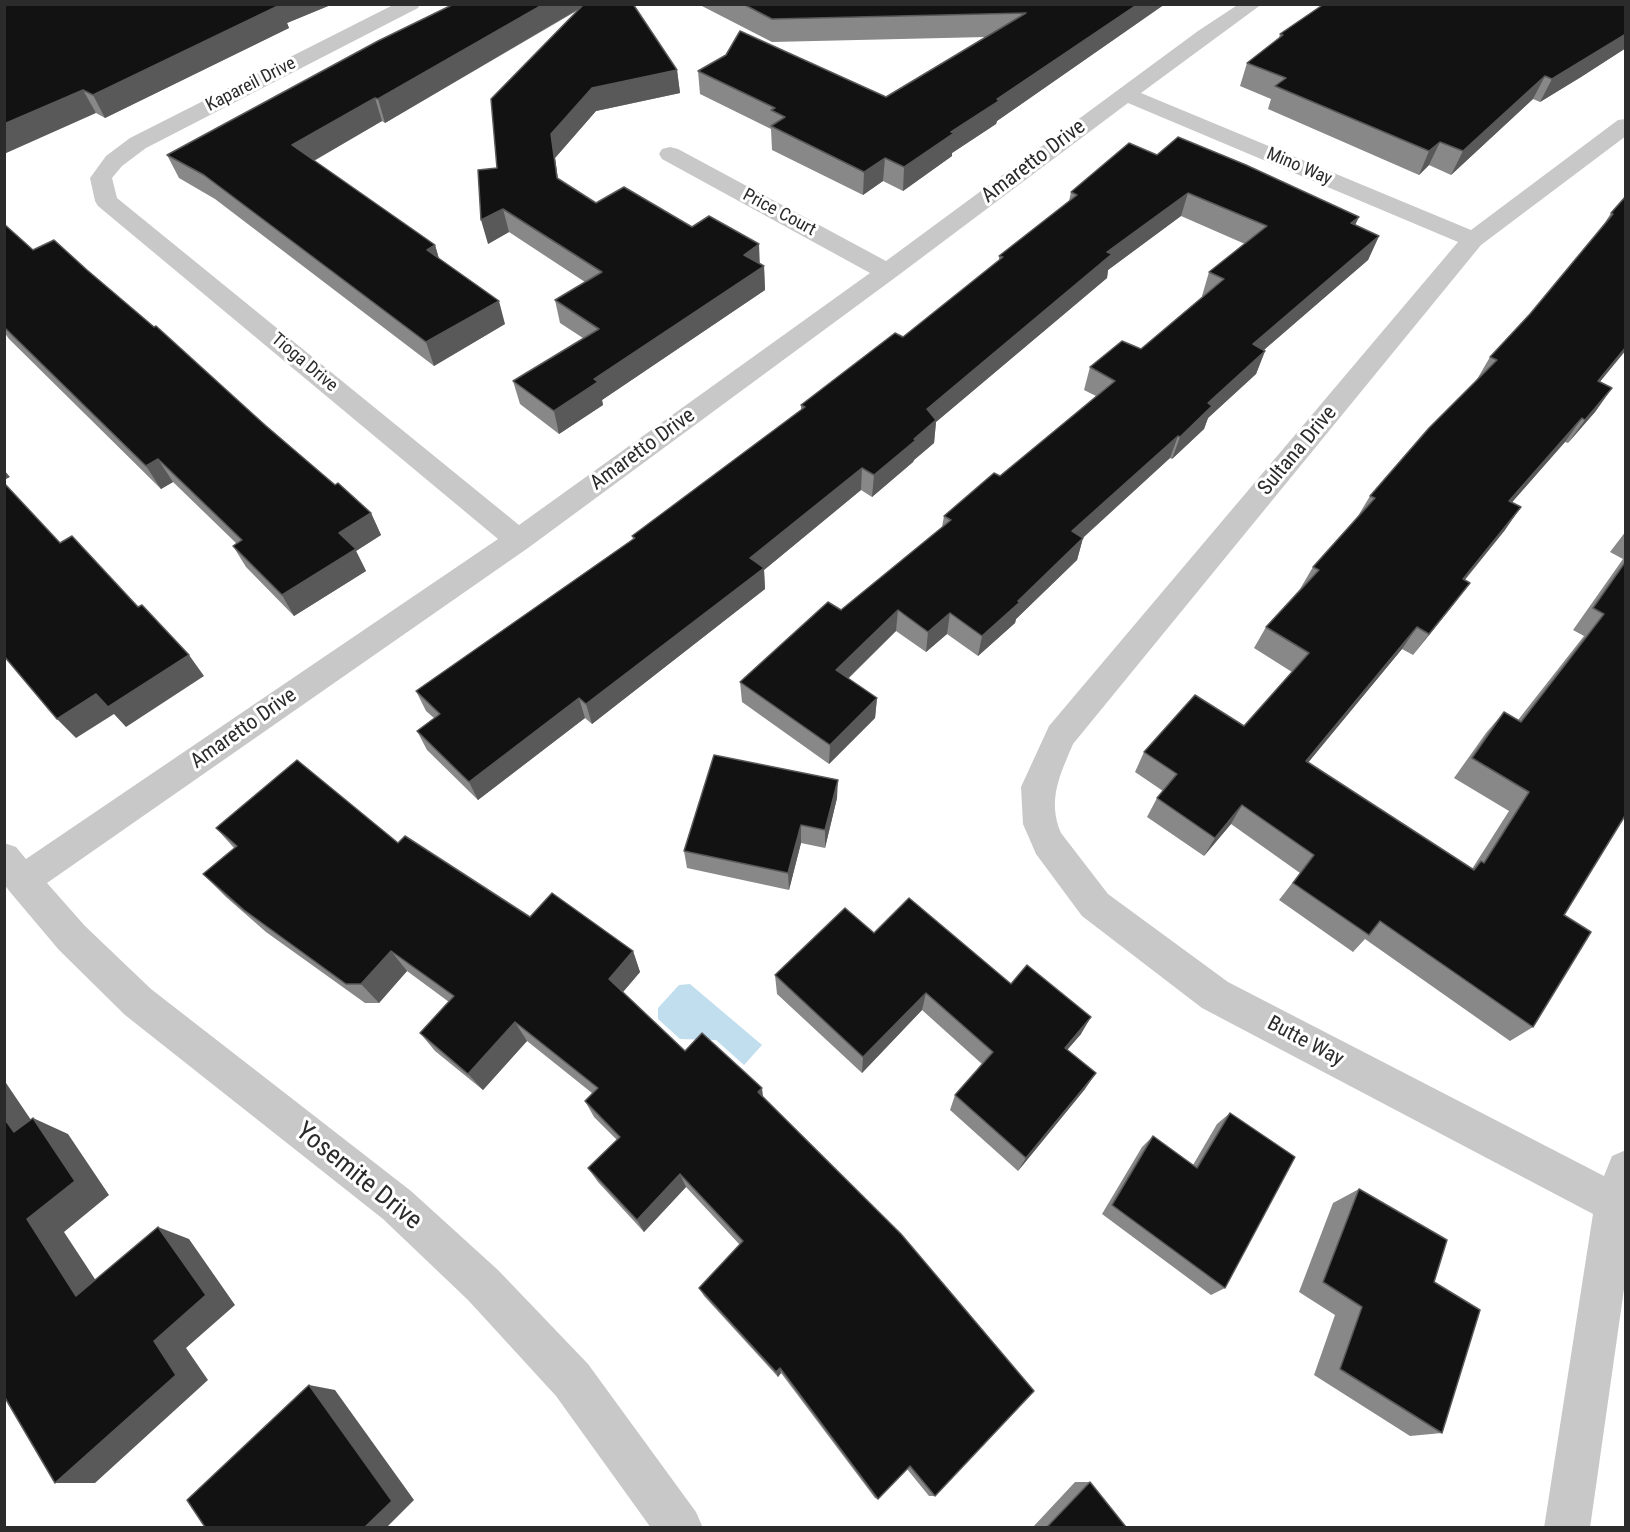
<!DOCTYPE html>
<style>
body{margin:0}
#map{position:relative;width:1630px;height:1532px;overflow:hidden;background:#fff;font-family:"Roboto Condensed",sans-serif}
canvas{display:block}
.frame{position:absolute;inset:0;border:6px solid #2b2b2b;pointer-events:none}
</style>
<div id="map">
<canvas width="1630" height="1532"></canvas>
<div class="frame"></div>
</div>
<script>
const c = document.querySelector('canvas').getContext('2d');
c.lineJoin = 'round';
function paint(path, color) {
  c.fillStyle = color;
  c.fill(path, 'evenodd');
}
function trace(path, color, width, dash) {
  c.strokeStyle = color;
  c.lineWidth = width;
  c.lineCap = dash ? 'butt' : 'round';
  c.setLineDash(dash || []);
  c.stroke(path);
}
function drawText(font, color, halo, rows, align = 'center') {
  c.font = font + ' "Roboto Condensed",sans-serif';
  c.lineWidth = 6;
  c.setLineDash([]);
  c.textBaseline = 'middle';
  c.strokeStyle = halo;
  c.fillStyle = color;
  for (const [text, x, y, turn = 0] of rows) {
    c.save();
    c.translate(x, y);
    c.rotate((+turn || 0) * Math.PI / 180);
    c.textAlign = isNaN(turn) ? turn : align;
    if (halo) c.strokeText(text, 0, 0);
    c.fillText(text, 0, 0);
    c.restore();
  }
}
paint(new Path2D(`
 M 690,984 L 762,1045 L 744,1065 L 716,1040 L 680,1039 L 658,1019 L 658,1008 L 679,985 Z`), '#c0deed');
paint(new Path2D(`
 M 395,4 L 420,4 L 418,8 L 146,148 L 122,166 L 112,178 L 117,198 L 519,525 L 870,273 L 662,159 L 659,154 L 662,149 L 670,147 L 678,149 L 886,261 L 1198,31 L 1239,4 L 1262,4 L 1141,93 L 1471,230 L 1618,120 L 1626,119 L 1626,136 L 1481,245 L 1073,744 C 1060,775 1047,800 1061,833 L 1108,894 L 1228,982 L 1604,1176 L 1612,1156 L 1626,1150 L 1626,1275 L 1590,1528 L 1544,1528 L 1593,1214 L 1202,1008 L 1082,916 L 1036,854 L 1023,824 L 1021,787 L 1049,726 L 1458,242 L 1128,103 L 896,277 L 528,548 L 47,883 L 85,926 L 151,989 L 411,1191 L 498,1270 L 588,1364 L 696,1512 L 703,1528 L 651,1528 L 556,1396 L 468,1300 L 383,1219 L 125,1015 L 59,950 L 10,892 L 4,884 L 4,843 L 16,847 L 26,859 L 498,539 L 98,206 L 95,201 L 90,178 L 106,156 L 130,138 Z`), '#c8c8c8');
paint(new Path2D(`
 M 4,4 L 333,4 L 287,23 L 289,28 L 105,118 L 96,113 Z
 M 454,4 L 633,4 L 677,70 L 680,93 L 596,111 L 555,158 L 558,179 L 596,203 L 692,227 L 764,266 L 765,290 L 602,400 L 603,405 L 559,434 L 520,404 L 513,381 L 583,338 L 560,323 L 555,300 L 585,282 L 509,232 L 488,244 L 497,168 L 580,9 L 385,123 L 382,121 L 314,161 L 435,245 L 439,259 L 505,324 L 434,366 L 215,199 L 179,178 L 167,155 Z
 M 698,4 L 1165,4 L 997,121 L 996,124 L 952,153 L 952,156 L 903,191 L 883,181 L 863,195 L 772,150 L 771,129 L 700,94 L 698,71 L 886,97 L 986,37 L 772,42 Z
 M 1626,4 L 1626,48 L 1581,77 L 1540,102 L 1533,99 L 1451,175 L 1429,165 L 1419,175 L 1268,109 L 1271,99 L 1240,86 L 1247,63 L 1279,38 L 1280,34 Z
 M 1157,155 L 1355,225 L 1379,236 L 1368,260 L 1264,350 L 1265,351 L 1256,374 L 1208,418 L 1204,429 L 1172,459 L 1170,458 L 1083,538 L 1077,560 L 1016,619 L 1015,623 L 978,656 L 947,634 L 926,652 L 896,631 L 848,679 L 877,698 L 875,718 L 829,764 L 742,702 L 740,682 L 841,610 L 942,527 L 944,516 L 1000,476 L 1096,396 L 1084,390 L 1090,367 L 1141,349 L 1203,296 L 1202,296 L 1209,272 L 1245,244 L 1181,216 L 1108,270 L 1107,278 L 936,422 L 934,443 L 914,460 L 913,462 L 872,497 L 861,490 L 764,570 L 765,589 L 592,724 L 585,718 L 478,800 L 427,750 L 417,731 L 434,718 L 426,711 L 416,691 L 633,539 L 632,536 L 801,410 L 801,405 L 903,337 L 999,261 L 999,256 L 1069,201 L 1071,192 Z
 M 1626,196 L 1626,350 L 1599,382 L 1612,388 L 1595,412 L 1568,443 L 1565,442 L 1512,502 L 1505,530 L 1465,580 L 1470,583 L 1453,605 L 1413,655 L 1402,649 L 1308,762 L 1472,869 L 1509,811 L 1454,778 L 1486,733 L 1504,712 L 1518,720 L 1584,636 L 1573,630 L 1623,559 L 1610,552 L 1626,531 L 1626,814 L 1564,915 L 1533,1027 L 1510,1041 L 1365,939 L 1353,952 L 1279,900 L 1300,873 L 1231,824 L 1204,856 L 1147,817 L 1157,798 L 1163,791 L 1135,772 L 1144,752 L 1244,726 L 1292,672 L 1254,648 L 1266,627 L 1300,589 L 1313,567 L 1358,516 L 1370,496 L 1476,381 L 1490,357 L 1530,314 L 1601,229 L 1611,213 Z
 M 4,224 L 33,250 L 87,270 L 335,485 L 371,513 L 381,535 L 356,551 L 366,571 L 294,616 L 246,567 L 233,546 L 236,543 L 173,482 L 161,489 L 9,339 L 4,332 Z
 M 837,798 L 825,848 L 801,843 L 789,890 L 687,868 L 684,851 Z
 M 216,828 L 398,843 L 530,917 L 633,951 L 640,972 L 623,992 L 685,1051 L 763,1097 L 935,1496 L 929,1496 L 907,1469 L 878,1499 L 875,1498 L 781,1373 L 778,1377 L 704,1296 L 699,1288 L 740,1245 L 686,1187 L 644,1232 L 598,1182 L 588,1168 L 617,1140 L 594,1117 L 585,1101 L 592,1093 L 527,1041 L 483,1090 L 435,1051 L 420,1033 L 449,1002 L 407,971 L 379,1003 L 365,1003 L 266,932 L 226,897 L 203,874 L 234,848 Z
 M 874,933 L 1011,984 L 1081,1034 L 1067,1050 L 1085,1089 L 1018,1171 L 950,1110 L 955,1095 L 982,1064 L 922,1010 L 862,1073 L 777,994 L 775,975 Z
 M 1230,1113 L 1225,1288 L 1211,1295 L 1102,1214 L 1142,1147 L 1153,1136 L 1193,1165 L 1217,1124 Z
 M 1359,1189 L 1434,1282 L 1442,1433 L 1410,1436 L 1314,1375 L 1335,1315 L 1299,1292 L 1333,1203 Z
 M 1075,1482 L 1090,1482 L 1126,1527 L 1033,1527 Z`), '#888');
paint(new Path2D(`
 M 274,4 L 333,4 L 287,23 L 289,28 L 105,118 L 93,95 Z
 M 544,4 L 587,4 L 385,123 L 378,99 Z
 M 1138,4 L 1165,4 L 997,121 L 996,124 L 952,153 L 952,156 L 903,191 L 904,167 L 951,132 L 997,99 Z
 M 1626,34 L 1626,48 L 1581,77 L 1540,102 L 1552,79 Z
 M 677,70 L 680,93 L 596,111 L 555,158 L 561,202 L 557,178 L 551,134 L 592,88 Z
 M 1545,76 L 1533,99 L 1451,175 L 1463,151 Z
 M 83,90 L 96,113 L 4,154 L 4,124 Z
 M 375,98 L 382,121 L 301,168 L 292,145 Z
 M 1440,142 L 1429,165 L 1419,175 L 1429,151 Z
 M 885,158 L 883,181 L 863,195 L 864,172 Z
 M 1188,193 L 1181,216 L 1108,270 L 1107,278 L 936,422 L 934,443 L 914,460 L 913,462 L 872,497 L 874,475 L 914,439 L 927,409 L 1107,252 Z
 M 503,209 L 509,232 L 488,244 L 481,220 Z
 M 1359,217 L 1348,240 L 1351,223 Z
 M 1379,236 L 1368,260 L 1244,367 L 1253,344 Z
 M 759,244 L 760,268 L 744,255 Z
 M 435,245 L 442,269 L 427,250 Z
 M 764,266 L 765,290 L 602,400 L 603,405 L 559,434 L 554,411 L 594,379 Z
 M 499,301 L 505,324 L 434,366 L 426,342 Z
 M 1626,347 L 1626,350 L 1581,405 L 1598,381 Z
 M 1265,351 L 1256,374 L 1208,418 L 1204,429 L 1172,459 L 1180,437 L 1208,403 Z
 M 1612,388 L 1595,412 L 1568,443 L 1585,420 Z
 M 1582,418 L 1565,442 L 1493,524 L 1509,501 Z
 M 1178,436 L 1170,458 L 1066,553 L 1072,531 Z
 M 158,459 L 173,482 L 161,489 L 146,466 Z
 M 862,468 L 861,490 L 764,570 L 765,589 L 592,724 L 586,704 L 750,558 Z
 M 4,470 L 10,477 L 4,480 Z
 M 1521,507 L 1505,530 L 1447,601 L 1463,579 Z
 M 371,513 L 381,535 L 356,551 L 366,571 L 294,616 L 282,595 L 339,533 Z
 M 1083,538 L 1077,560 L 1016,619 L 1015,623 L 978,656 L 982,636 Z
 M 1470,583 L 1453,605 L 1413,655 L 1429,634 Z
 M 898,610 L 896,631 L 835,691 L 836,670 Z
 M 950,613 L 947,634 L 926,652 L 928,632 Z
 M 1417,627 L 1402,649 L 1293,781 L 1306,761 Z
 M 189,655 L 204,676 L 126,727 L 114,714 L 76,738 L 57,719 L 96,694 Z
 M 579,698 L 585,718 L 478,800 L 469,782 Z
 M 877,698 L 875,718 L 829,764 L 830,745 Z
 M 838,780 L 837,798 L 825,848 L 825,830 Z
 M 1242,805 L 1231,824 L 1204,856 L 1215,838 Z
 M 801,825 L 801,843 L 789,890 L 788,873 Z
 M 391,951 L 407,971 L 379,1003 L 361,984 Z
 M 633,951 L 640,972 L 617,999 L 609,979 Z
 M 926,993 L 922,1010 L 862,1073 L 863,1057 Z
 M 1091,1017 L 1081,1034 L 1055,1064 L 1065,1048 Z
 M 515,1022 L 527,1041 L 483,1090 L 468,1074 Z
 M 1096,1073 L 1085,1089 L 1018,1171 L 1026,1158 Z
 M 4,1080 L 50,1148 L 14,1132 L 4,1118 Z
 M 762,1088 L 764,1105 L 758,1092 Z
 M 33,1118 L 68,1134 L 109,1195 L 64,1232 L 112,1305 L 76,1296 L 27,1219 Z
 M 680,1174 L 686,1187 L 644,1232 L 637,1220 Z
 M 158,1227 L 189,1239 L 235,1305 L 186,1348 L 208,1380 L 95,1483 L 55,1483 L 154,1341 Z
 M 780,1368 L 781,1373 L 778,1377 L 776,1372 Z
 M 309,1385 L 335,1390 L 414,1500 L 387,1527 L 365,1527 Z`), '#595959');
const building = new Path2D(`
 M 4,4 L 279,4 L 280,5 L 93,95 L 83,90 L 4,124 Z
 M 454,4 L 544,4 L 378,99 L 375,98 L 292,145 L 435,245 L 427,250 L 499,301 L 426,342 L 204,175 L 167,155 L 378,41 Z
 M 584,4 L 633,4 L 677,70 L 592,88 L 551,134 L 557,178 L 596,203 L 624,187 L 692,227 L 709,216 L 759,244 L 744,255 L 764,266 L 594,379 L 598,382 L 554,411 L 513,381 L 599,329 L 555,300 L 602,272 L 503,209 L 481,220 L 478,170 L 497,168 L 491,99 Z
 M 743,4 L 1138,4 L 997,99 L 999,101 L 951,132 L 954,133 L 904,167 L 885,158 L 864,172 L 771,126 L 785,117 L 771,110 L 775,108 L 698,71 L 726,55 L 740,31 L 886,97 L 1026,13 L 772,19 Z
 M 1324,4 L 1626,4 L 1626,34 L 1552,79 L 1545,76 L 1463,151 L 1440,142 L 1429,151 L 1275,86 L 1286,78 L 1247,63 L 1283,35 L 1280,34 Z
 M 1178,137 L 1246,165 L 1359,217 L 1351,223 L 1379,236 L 1253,344 L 1265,351 L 1208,403 L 1212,406 L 1180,437 L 1178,436 L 1072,531 L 1083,538 L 1018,601 L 1020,602 L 982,636 L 950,613 L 928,632 L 898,610 L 836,670 L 877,698 L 830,745 L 740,682 L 828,602 L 841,610 L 951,520 L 944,516 L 994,473 L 1000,476 L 1115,381 L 1090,367 L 1122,341 L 1141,349 L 1224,279 L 1209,272 L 1267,226 L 1188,193 L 1107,252 L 1112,254 L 927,409 L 936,420 L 914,439 L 916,440 L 874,475 L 862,468 L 750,558 L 764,568 L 586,704 L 579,698 L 469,782 L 417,731 L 440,714 L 416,691 L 635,538 L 632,536 L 805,407 L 801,405 L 895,333 L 903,337 L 1003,257 L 999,256 L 1077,195 L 1071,192 L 1129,143 L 1157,155 Z
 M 1626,196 L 1626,347 L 1598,381 L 1612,388 L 1585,420 L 1582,418 L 1509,501 L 1521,507 L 1463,579 L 1470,583 L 1429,634 L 1417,627 L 1306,761 L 1474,870 L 1481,861 L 1484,863 L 1529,792 L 1472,758 L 1504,712 L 1521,722 L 1604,614 L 1593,608 L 1626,561 L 1626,814 L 1564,915 L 1591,932 L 1533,1027 L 1380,921 L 1369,935 L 1293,883 L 1314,855 L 1242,805 L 1215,838 L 1157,798 L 1177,774 L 1144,752 L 1195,695 L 1244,726 L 1309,653 L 1266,627 L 1319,570 L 1313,567 L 1375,498 L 1370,496 L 1429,428 L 1497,360 L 1490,357 L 1530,314 L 1613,214 L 1611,213 Z
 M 4,224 L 33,250 L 54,240 L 87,270 L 154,327 L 156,326 L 266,426 L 335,485 L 338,483 L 371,513 L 339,533 L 356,549 L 282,595 L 233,546 L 242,540 L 158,459 L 146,466 L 4,327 Z
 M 4,483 L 60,543 L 72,536 L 138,607 L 142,605 L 189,655 L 108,707 L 96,694 L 57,719 L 4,656 Z
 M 714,755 L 838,780 L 825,830 L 801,825 L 788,873 L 684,851 Z
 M 297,760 L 398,843 L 405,836 L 530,917 L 552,893 L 633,951 L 609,979 L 685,1051 L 702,1033 L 762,1088 L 758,1092 L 901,1234 L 1034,1391 L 935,1496 L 910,1466 L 878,1499 L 780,1368 L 776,1372 L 699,1288 L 743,1241 L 680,1174 L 637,1220 L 588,1168 L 620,1137 L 585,1101 L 598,1088 L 515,1022 L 468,1074 L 420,1033 L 454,996 L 391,951 L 361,984 L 346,984 L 244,910 L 203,874 L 237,846 L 216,828 Z
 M 909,898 L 1011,984 L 1027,965 L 1091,1017 L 1065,1048 L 1096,1073 L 1026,1158 L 955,1095 L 993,1052 L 926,993 L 863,1057 L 775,975 L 845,908 L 874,933 Z
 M 1230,1113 L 1295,1157 L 1225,1288 L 1112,1205 L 1153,1136 L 1197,1168 Z
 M 4,1118 L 14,1132 L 33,1118 L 75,1181 L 27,1219 L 76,1296 L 158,1227 L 206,1295 L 154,1341 L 176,1375 L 55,1483 L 4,1396 Z
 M 1359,1189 L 1447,1240 L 1434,1282 L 1480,1310 L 1442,1433 L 1340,1369 L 1362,1307 L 1323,1282 Z
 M 309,1385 L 392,1501 L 365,1527 L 205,1527 L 187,1500 Z
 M 1090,1482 L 1126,1527 L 1047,1527 Z`);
paint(building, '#121212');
trace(building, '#595959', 1.5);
drawText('18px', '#2b2b2b', '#fff', [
 ["Kapareil Drive",251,85,-27],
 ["Mino Way",1299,167,23],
 ["Price Court",779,213,28],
 ["Tioga Drive",304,363,40]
]);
drawText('21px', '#2b2b2b', '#fff', [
 ["Amaretto Drive",1034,162,-37],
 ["Amaretto Drive",643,450,-36],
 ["Sultana Drive",1298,451,-50],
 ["Amaretto Drive",244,729,-35],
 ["Butte Way",1305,1042,28]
]);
drawText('26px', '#2b2b2b', '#fff', [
 ["Yosemite Drive",358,1177,39]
]);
</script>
